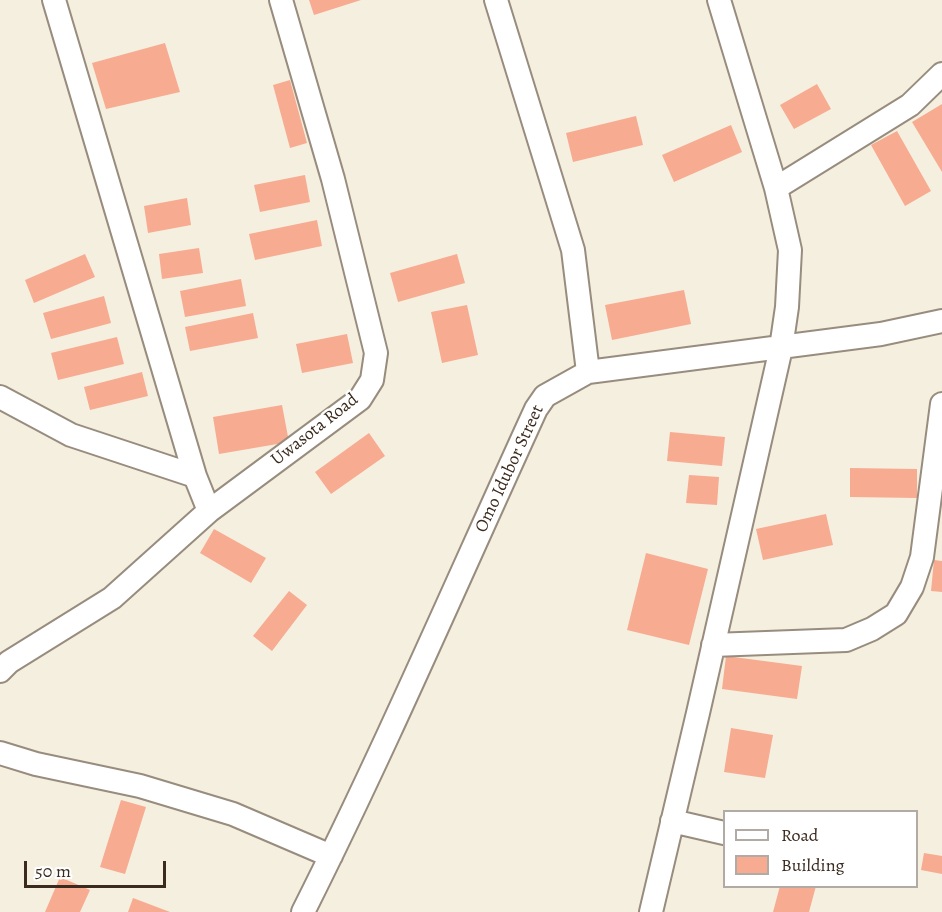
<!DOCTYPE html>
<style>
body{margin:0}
#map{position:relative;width:942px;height:912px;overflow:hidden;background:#f5efdf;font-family:Alegreya,serif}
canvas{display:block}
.legend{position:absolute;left:723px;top:810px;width:195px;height:78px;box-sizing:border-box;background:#fff;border:2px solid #b1aaa5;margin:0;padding:8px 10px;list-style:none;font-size:18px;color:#3b2a1e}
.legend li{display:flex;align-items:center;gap:12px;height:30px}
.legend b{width:30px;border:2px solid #b1aaa5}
.scale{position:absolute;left:24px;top:861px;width:142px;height:27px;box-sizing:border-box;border:3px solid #3b2a1e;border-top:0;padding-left:8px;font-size:18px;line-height:21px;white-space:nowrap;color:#3b2a1e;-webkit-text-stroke:4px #fff;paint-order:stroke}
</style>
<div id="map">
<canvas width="942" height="912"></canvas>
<ul class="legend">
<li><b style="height:8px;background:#fff"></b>Road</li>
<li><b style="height:16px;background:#f7ab91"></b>Building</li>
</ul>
<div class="scale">50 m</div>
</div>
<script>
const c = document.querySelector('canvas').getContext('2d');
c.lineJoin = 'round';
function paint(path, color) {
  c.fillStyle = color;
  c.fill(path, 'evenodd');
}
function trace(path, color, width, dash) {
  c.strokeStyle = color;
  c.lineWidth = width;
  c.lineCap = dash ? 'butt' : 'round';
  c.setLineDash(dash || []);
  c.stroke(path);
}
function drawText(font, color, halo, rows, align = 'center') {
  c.font = font + ' Alegreya,serif';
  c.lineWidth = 4.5;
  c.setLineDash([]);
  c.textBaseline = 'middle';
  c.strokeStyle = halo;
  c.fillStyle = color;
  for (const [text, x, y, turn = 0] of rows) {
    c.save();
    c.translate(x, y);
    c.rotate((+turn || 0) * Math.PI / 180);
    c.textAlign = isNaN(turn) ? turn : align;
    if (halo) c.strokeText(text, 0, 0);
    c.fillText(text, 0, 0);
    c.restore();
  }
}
paint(new Path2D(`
 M 309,0 L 361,0 L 314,15 Z
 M 165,43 L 180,92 L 106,109 L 92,63 Z
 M 290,80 L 307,143 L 290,148 L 273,85 Z
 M 817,84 L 831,109 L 794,129 L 780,105 Z
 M 942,104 L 942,172 L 912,122 Z
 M 636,116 L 643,145 L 573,162 L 566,133 Z
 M 731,125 L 742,152 L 674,182 L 662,155 Z
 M 897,131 L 931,191 L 905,206 L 871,145 Z
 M 305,175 L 310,202 L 260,212 L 254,185 Z
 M 187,198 L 191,225 L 148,233 L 144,206 Z
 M 317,220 L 322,246 L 255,260 L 249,234 Z
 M 199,248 L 203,273 L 162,279 L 159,254 Z
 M 85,254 L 95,277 L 34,303 L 25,280 Z
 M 457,254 L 465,283 L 398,302 L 390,273 Z
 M 241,279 L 246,306 L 185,317 L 180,291 Z
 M 684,290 L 691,324 L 612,340 L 605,305 Z
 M 104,296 L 111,323 L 51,339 L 43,313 Z
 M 467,305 L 478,355 L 442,363 L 431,312 Z
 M 253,313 L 258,338 L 190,351 L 185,327 Z
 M 347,334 L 353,363 L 302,373 L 296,344 Z
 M 117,337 L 124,364 L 58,380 L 51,353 Z
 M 142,372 L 148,396 L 90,410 L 84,387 Z
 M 282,405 L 289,442 L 219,454 L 213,417 Z
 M 670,432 L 725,437 L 722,466 L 667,461 Z
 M 369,433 L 385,456 L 331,494 L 315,472 Z
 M 850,468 L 917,469 L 917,498 L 850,497 Z
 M 689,475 L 719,477 L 717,505 L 686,503 Z
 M 826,514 L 833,545 L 763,560 L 756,529 Z
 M 214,529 L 266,558 L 251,583 L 200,553 Z
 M 646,553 L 708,569 L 689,645 L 627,630 Z
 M 934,560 L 942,561 L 942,592 L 931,591 Z
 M 289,591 L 307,605 L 272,651 L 253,636 Z
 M 726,656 L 802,666 L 797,699 L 722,689 Z
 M 731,728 L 773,735 L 765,778 L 724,772 Z
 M 121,800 L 146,807 L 125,874 L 100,867 Z
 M 924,853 L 942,856 L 942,874 L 921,870 Z
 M 60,877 L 90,890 L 80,912 L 45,912 Z
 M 780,886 L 816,886 L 809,912 L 773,912 Z
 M 133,898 L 170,912 L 128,912 Z`), '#f7ab91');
const minor = new Path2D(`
 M 54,0 L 195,476 L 209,511
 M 496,0 L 573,250 L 588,372
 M 776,188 L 910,105 L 942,74
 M 0,397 L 71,435 L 195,476
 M 713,645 L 846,640 L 872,629 L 896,614 L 912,587 L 922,557 L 942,404
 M 0,671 L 9,662 L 112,598 L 209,511 L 360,399 L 372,380 L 376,353 L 333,179 L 281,0
 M 0,753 L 36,764 L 140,786 L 233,814 L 331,856
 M 672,821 L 724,833
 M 303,912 C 386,747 459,577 536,409 L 545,396 L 588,372 L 881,334 L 942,321
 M 651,912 L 698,713 L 781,348 L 787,307 L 790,250 L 776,188 L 719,0`);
trace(minor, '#988c7e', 26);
trace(minor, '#fff', 22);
drawText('18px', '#3b2a1e', '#fff', [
 ["Uwasota Road",315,430,-38],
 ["Omo Idubor Street",510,469,-65]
]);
</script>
